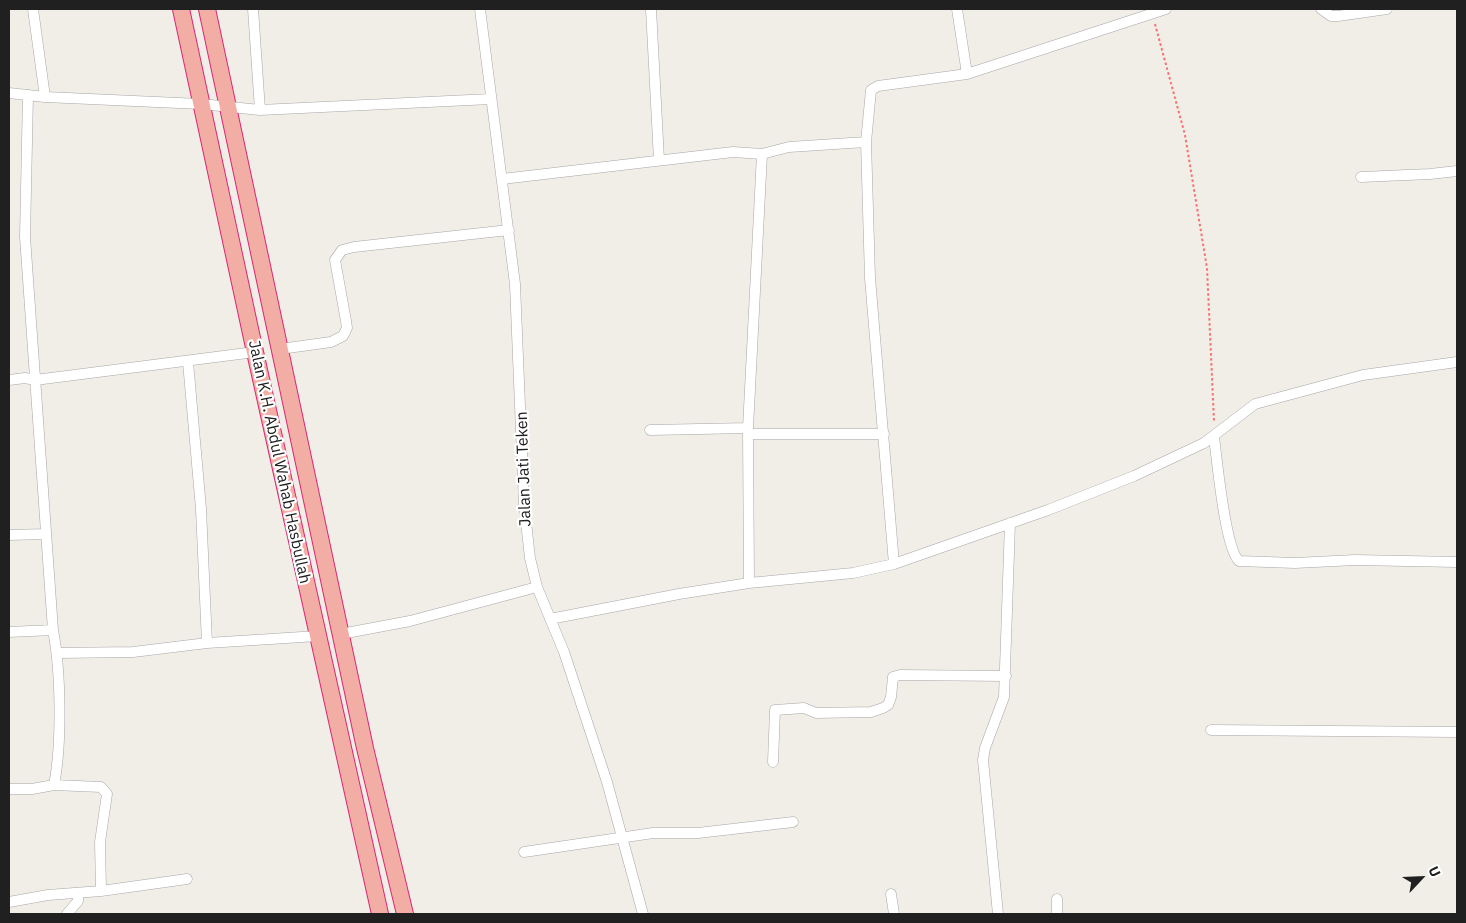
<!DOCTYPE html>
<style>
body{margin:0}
#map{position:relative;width:1466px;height:923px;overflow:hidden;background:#f1ede7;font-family:"IBM Plex Sans",sans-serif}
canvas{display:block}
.frame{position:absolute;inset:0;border:10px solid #202020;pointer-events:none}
.north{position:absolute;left:1396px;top:853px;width:50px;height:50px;-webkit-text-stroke:4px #fff;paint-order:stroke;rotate:65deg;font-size:14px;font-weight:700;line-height:20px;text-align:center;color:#202020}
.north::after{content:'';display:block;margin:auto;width:18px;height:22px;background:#202020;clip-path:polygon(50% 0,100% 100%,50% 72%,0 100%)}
</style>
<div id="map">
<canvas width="1466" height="923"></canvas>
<div class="frame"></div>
<div class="north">U</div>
</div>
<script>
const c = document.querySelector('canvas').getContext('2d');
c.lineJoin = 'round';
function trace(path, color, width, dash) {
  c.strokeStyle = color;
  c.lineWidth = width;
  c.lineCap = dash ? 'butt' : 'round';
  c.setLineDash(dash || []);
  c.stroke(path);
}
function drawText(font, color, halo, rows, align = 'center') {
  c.font = font + ' "IBM Plex Sans",sans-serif';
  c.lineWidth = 4.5;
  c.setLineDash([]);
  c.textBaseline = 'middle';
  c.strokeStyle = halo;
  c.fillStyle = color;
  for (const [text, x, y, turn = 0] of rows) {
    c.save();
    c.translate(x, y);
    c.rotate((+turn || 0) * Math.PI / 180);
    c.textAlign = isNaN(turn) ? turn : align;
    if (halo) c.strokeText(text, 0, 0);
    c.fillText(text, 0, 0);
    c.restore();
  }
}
const minor = new Path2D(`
 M 33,9 L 45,97
 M 253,9 L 260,110
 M 480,9 L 515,284 L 524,504 L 530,558 L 537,587 L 564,652 L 607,782 L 643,914
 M 651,9 L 659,160
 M 957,9 L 967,74
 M 1321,9 L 1331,16 L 1338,16 L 1387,9
 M 9,93 L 45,97 L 201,104 L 260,110 L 491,99
 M 762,154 L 789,147 L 866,142
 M 1361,177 L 1430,174 L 1457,171
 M 502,179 L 733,152 L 762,154 L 748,428 L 749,583
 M 280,349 L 331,342 L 343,336 L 347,328 L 346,321 L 335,260 L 342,250 L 354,247 L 509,230
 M 188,362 L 201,509 L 207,643
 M 9,380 L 25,378 L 35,380 L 255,352
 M 650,430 L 748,428
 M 748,434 L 884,434
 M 1214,437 C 1217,459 1225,549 1239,561 L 1295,563 L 1355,560 L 1457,562
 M 9,535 L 46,534
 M 894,564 L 870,278 L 866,142 L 871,90 L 878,86 L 967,74 L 1166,9
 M 550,619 L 679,594 L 749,583 L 853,573 L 894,564 L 1048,510 L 1134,476 L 1204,443 L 1255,404 L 1363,375 L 1457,362
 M 9,632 L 53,630
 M 341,634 L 410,621 L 537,587
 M 58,653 L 133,652 L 207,643 L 318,636
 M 1211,730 L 1457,732
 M 773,762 L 775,710 L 804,708 L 816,713 L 871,712 L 883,708 L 888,705 L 891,697 L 893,677 L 900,675 L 1006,676
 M 54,785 L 101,787 L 107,794 L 100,842 L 101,891
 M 9,789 L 32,789 L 54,785 C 62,744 61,672 53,630 L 25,237 L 28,95
 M 524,852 L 653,833 L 698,833 L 793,822
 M 891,894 L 894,914
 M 1057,899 L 1057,914
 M 9,902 L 48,895 L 101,891 L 187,879
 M 67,914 L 78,901 L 78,893
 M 998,914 L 983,760 L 985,748 L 1004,697 L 1010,523`);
const trunk = new Path2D(`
 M 181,9 L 255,352 L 380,914
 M 207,9 L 365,748 L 405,914`);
trace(minor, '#a7a7a7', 11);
trace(trunk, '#dc2776', 18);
trace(new Path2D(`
 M 1155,24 L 1185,135 L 1207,268 L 1214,421`), '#fa706f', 2, [2.5, 2.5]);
trace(minor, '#fff', 10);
trace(trunk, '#f2aea4', 16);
drawText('16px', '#202020', '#fff', [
 ["Jalan K.H. Abdul Wahab Hasbullah",279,462,78],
 ["Jalan Jati Teken",524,469,-92]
]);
</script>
